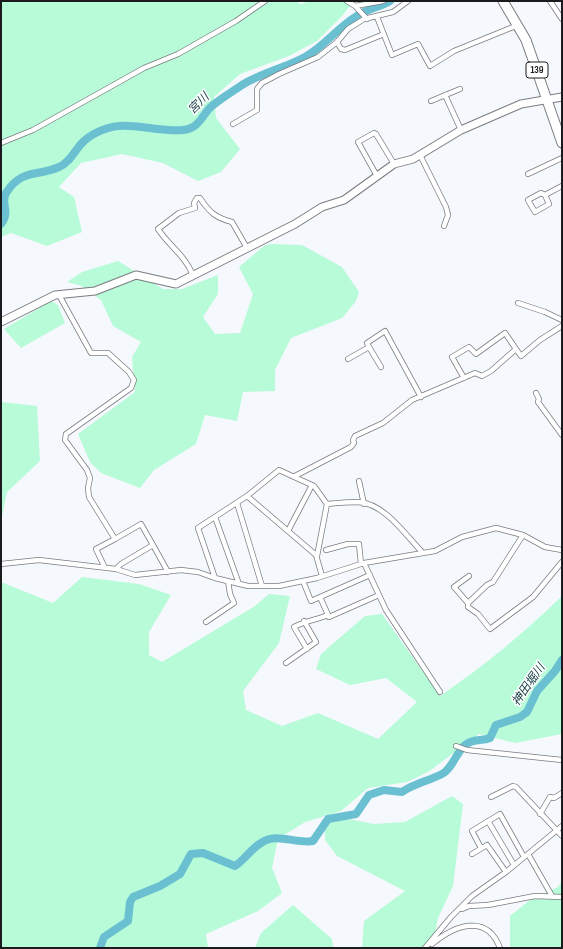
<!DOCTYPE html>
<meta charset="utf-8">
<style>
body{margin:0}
#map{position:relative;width:563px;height:949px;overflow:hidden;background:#f5f8fd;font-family:"Sofia Sans Condensed",sans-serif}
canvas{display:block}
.frame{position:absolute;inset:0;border:2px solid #1b1b1d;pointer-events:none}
</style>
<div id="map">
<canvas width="563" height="949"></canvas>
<div class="frame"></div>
</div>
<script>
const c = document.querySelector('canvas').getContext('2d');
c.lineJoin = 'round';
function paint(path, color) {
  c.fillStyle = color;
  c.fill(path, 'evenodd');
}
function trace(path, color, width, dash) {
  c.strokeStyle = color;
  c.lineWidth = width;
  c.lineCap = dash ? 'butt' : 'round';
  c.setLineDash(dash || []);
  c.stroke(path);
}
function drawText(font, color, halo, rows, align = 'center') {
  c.font = font + ' "Sofia Sans Condensed","Noto Sans JP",sans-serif';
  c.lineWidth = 3;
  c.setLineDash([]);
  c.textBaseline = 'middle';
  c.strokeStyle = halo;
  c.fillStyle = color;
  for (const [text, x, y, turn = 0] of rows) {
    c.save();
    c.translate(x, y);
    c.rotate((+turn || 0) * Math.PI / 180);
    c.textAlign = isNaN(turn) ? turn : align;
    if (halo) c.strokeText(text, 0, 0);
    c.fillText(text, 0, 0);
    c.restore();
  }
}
paint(new Path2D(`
 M 1,1 L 295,1 L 301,4 L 310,1 L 353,2 L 342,16 L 317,41 L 289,56 L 240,74 L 214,97 L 216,118 L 240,149 L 221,172 L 198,181 L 163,163 L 122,154 L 81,163 L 59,187 L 74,197 L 82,232 L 47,246 L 11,233 L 1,237 Z
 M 270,244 L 302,245 L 342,267 L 359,292 L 356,301 L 342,318 L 291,338 L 275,370 L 275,391 L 243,392 L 237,421 L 205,415 L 196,444 L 154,470 L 140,488 L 101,473 L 90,462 L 78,434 L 135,392 L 132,357 L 141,342 L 113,326 L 101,300 L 82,286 L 67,282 L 82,272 L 118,261 L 163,289 L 182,289 L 218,275 L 218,294 L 203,317 L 215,334 L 240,333 L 253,294 L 239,267 L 264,246 Z
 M 51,301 L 58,305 L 65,323 L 21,348 L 4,329 Z
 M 1,402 L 37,406 L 40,461 L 7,492 L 1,521 Z
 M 82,577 L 139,584 L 171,595 L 149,632 L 149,655 L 162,662 L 255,606 L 269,594 L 290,596 L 279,643 L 243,691 L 246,710 L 282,726 L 318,713 L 378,739 L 417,702 L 386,678 L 350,685 L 316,669 L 321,654 L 365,616 L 382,614 L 440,696 C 484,666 524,633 562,596 L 562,734 L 515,743 L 479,734 L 428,772 L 407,782 L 368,788 L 341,811 L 305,822 L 278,839 L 272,868 L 282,893 L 258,911 L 206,934 L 208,948 L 1,948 L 1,582 L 53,603 Z
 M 452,796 L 463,804 L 453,886 L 438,918 L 432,948 L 362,948 L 364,921 L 405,891 L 337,856 L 325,840 L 325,823 L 349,819 L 374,824 L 405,822 Z
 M 562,881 L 562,948 L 510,948 L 510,916 L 530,900 L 558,887 Z
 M 293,905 L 332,939 L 333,948 L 255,948 L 261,933 Z`), '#b7fbd8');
trace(new Path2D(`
 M 1,224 C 11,212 0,203 6,193 C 22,168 37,177 59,167 C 69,163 74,152 81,144 C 90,134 106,127 119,126 C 139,124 175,135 191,128 C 201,124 204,112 212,106 C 221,98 232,92 242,85 C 261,73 285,68 305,57 C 325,46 338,27 357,16 C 367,9 380,7 390,1
 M 100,948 L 104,937 L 128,921 L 130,902 L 133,897 L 160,886 L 180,874 L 191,854 L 203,853 L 235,866 C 245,859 251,849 261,843 C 276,832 296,844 313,841 L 328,819 L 356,814 L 369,795 L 384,790 L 402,792 C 415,783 429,781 442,774 C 452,769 456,753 465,745 C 475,737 481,742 490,738 L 496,725 L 520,717 L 527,712 L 537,691 L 555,671 L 562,660`), '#6ac0d1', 8);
const street = new Path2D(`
 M 347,1 L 355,6 L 383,1
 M 550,1 L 562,19
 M 355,6 L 367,19
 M 377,17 L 392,55 L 418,44 L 430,66 L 454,51 L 518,25
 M 337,42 L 341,49 L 345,50 L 384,34
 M 445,95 L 461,130
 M 431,101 L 460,89
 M 233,124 L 257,110 L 257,89 L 262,83 L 279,74 L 318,57 L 337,42 L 348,29 L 364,19 L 393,12 L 408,1
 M 1,143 L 33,130 L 144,68 L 178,54 L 236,21 L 265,1
 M 420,155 L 446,207 L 448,215 L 444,226
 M 528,174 L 562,158
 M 377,176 L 358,142 L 374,133 L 376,134 L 394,164
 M 545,195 L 549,204 L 535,212 L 528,200 L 541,193 L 545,195 L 562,186
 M 193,275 C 184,254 170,247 158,229 L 179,213 L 195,208 L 194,203 L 197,198 L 200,198 C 209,212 216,218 232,222 L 247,248
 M 59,295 L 91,353 L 108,353 L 129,372 L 134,380 L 131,388 L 66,434 L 65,440 L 87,470 L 90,478 L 88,488 L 89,497 L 115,539 L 96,549 L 105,568
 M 518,303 L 545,312 L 562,320
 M 369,347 L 381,367
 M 348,359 L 369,347 L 367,343 L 385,331 L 421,397
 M 464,378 L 452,357 L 469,347 L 476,354 L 505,333 L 516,349
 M 536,393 L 539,399 L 538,402 L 562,435
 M 295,476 L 351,447 L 354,443 L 353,440 L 355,436 L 383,423 L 412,400 L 475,373 L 482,376 L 491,371 L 516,349 L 521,356 L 540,340 L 562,326
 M 359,481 L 364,504
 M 247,496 L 316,555 L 322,576
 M 237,503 L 262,586
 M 215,517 L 239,584
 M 288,531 L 312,485
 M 115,539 L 141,524 L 153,545 L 121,564 L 116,569
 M 153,545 L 168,572
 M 326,550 L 348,544 L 359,544 L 361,564
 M 317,556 L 327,504
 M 364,563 L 386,610 L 440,692
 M 1,564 L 39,560 L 116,569 L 135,575 L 181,570 L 198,572 L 215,578 L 248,586 L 279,586 L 317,578 L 364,563 L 435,551 L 462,537 L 496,528 L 523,535 L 545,547 L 562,550
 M 469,576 L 454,587 L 468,603 L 468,607 L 478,614 L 490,629 L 533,597 L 562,562
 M 215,578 L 198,528 L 247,496 L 279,470 L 314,486 L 327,504 C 337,503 348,502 358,502 C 385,503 406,536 423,553
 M 303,581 L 311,601 L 370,575
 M 320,597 L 329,617 L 379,595
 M 468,603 L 487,585 L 493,582 L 523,535
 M 206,622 L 234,603 L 230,594 L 228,581
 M 307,649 L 294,627 C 305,621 316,620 328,615
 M 286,663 L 316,642 L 304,621
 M 456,746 L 467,750 L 562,760
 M 491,797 L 513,786 L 516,787 L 562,836
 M 540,814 L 550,797 L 554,798 L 562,793
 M 488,821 L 514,865
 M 481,848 L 472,831 L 500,814 L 524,857
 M 472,854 L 487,845 L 506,872
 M 528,854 L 552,896
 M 462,909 L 469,906 L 488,905 L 535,896 L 562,897
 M 432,944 C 455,925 487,913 500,948
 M 425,948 L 451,917 L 472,896 L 506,872 L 562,826`);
const secondary = new Path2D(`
 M 1,322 L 55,295 L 95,291 L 136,275 L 176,284 L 295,224 L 322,207 L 344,200 L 394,164 L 413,159 L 461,130 L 521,104 L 562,97`);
const highway = new Path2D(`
 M 503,1 L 526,40 L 562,143`);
trace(street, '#7a7c80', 6);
trace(secondary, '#7a7c80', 9);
trace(highway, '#7a7c80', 11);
trace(street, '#fff', 4.5);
trace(secondary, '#fff', 7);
trace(highway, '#fff', 9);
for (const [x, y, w] of [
 [537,70,22]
]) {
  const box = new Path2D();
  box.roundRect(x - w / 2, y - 8, w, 16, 3);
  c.fillStyle = '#fff';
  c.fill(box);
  trace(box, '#1b1b1d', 1);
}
drawText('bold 10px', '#1b1b1d', null, [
 ["139",537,70]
]);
drawText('italic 12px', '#153d45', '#fff', [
 ["宮川",199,104,-45],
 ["神田堀川",529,685,-55]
]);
</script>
